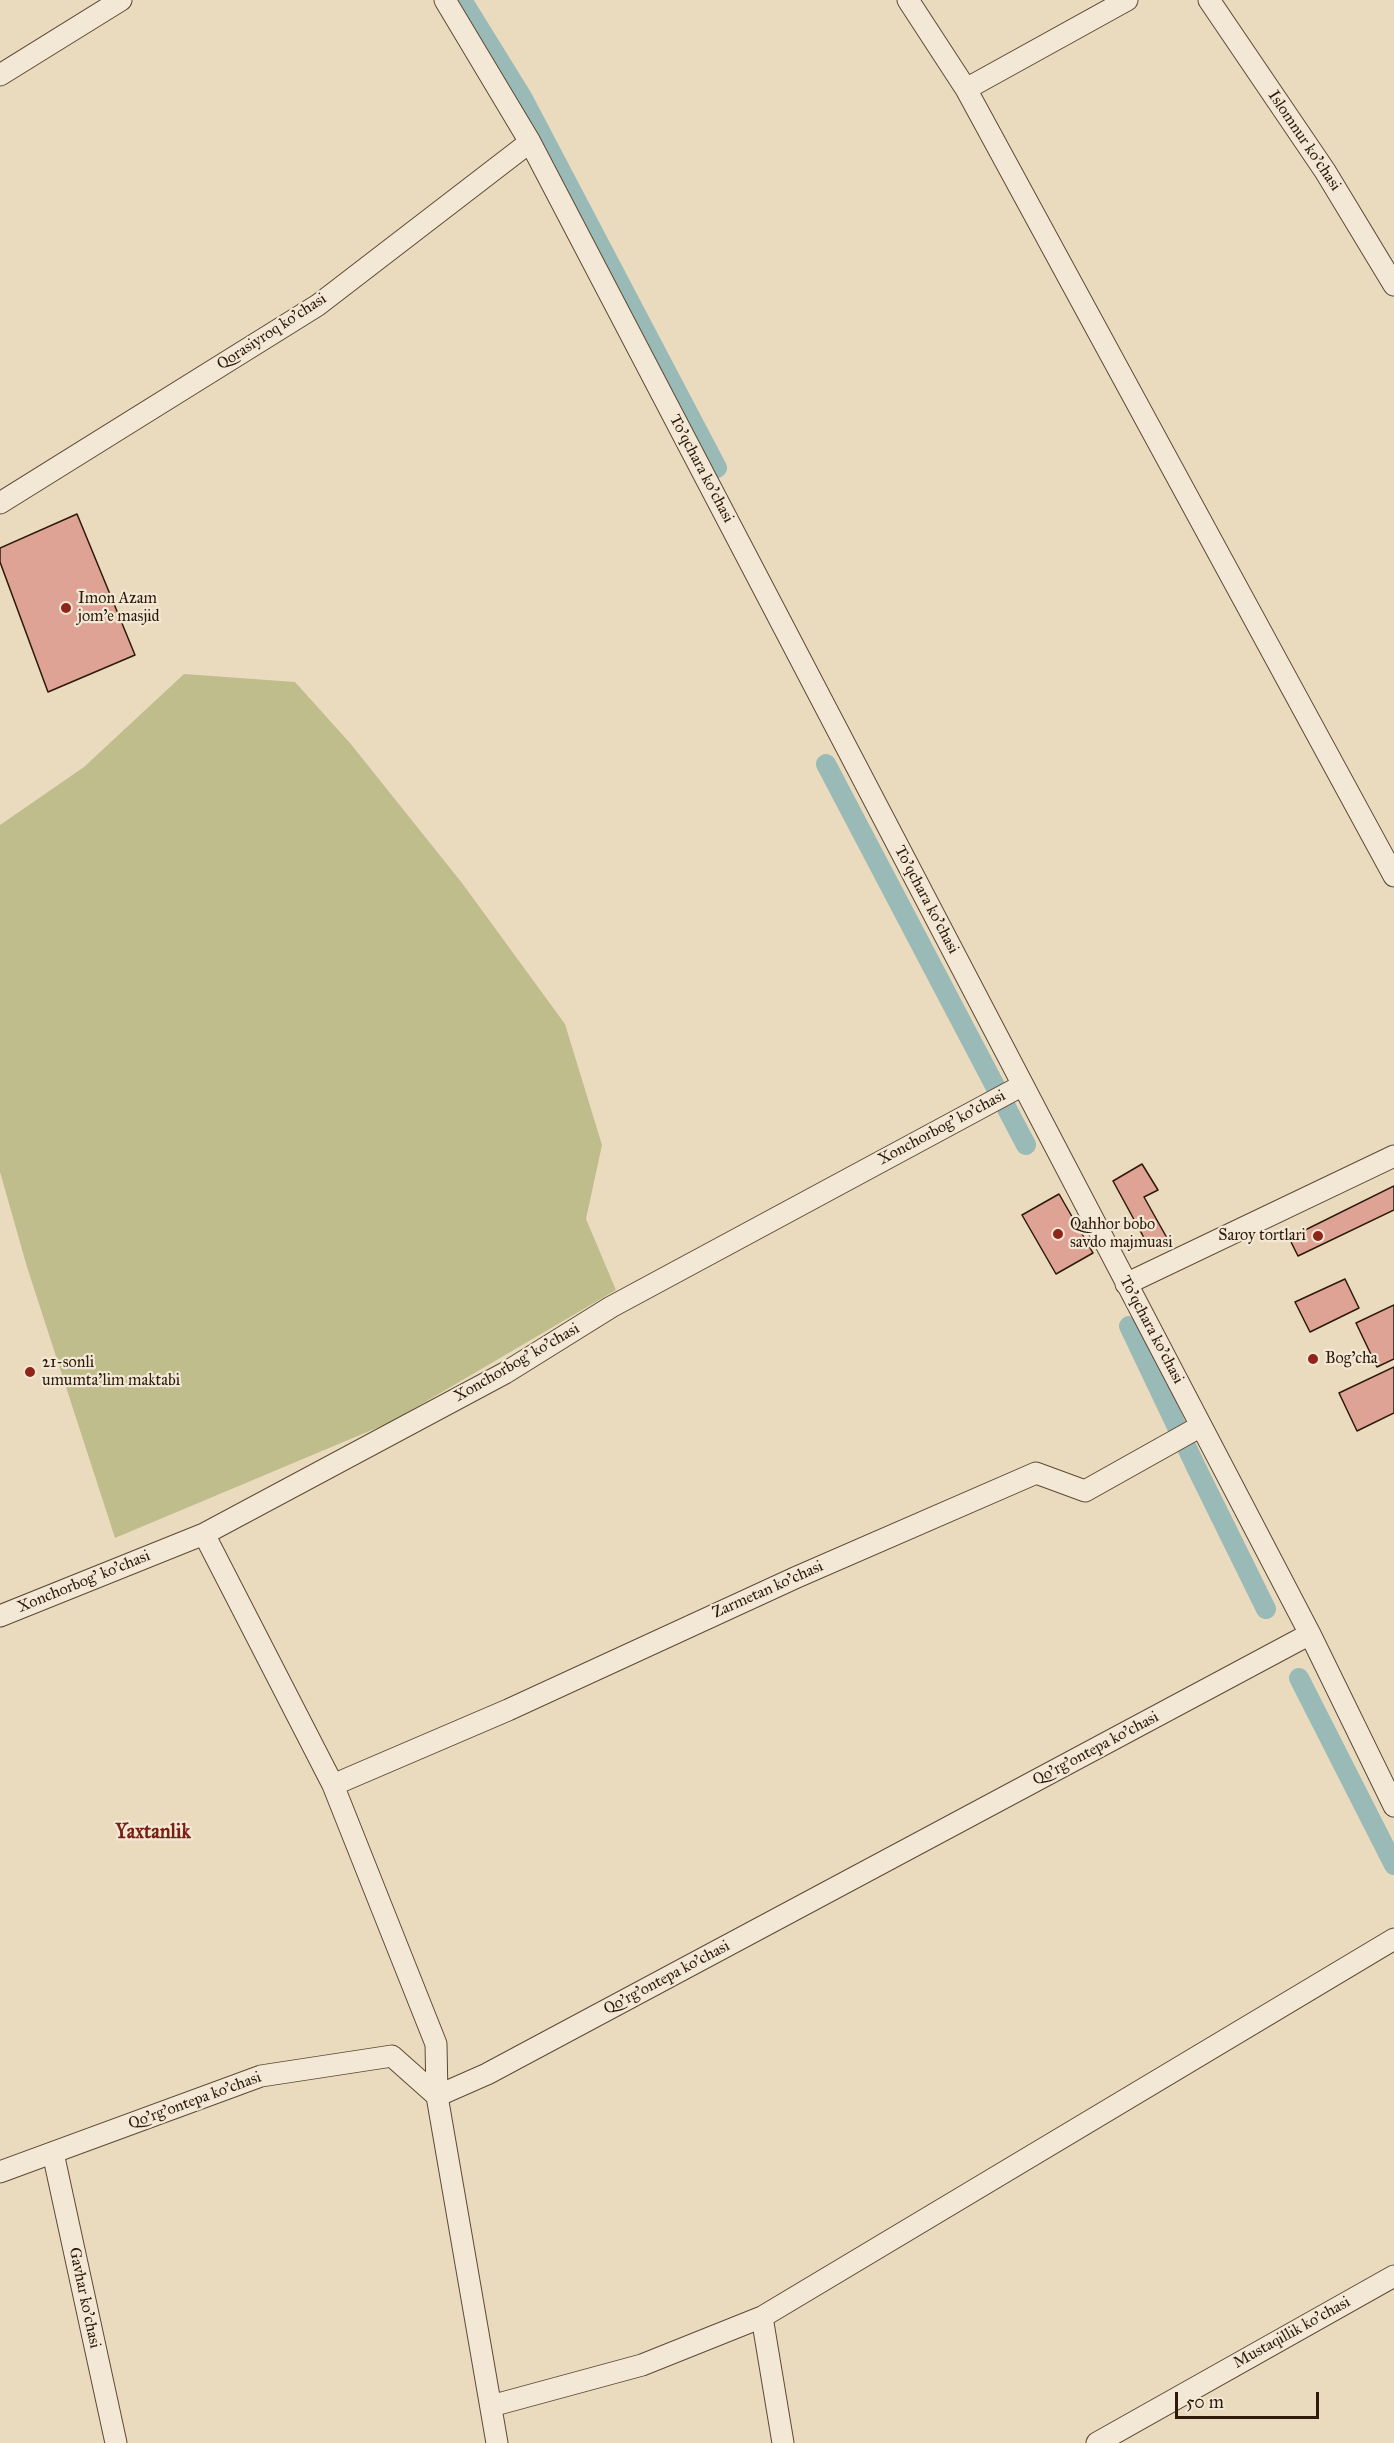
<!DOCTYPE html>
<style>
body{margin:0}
#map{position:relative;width:1394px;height:2443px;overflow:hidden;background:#ebdbbe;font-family:"IM FELL Great Primer",serif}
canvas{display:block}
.scale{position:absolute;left:1175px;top:2392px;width:144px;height:27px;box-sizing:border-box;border:3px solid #2d1a09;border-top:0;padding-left:8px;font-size:18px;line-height:21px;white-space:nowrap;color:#2d1a09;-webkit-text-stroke:4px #f2e8d5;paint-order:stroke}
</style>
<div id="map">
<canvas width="1394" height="2443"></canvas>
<div class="scale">50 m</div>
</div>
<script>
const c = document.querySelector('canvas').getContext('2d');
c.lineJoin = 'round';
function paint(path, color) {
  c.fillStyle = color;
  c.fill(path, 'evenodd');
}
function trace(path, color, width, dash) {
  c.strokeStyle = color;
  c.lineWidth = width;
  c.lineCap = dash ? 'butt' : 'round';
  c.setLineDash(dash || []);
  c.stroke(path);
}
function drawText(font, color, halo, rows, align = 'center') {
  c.font = font + ' "IM FELL Great Primer",serif';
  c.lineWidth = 4.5;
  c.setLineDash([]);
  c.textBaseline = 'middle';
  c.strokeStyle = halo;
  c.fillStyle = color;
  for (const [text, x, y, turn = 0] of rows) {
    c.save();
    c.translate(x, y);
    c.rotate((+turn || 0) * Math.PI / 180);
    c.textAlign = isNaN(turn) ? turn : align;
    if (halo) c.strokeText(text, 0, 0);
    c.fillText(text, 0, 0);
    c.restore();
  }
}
paint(new Path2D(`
 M 184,674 L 295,682 L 350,743 L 462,883 L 565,1024 L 602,1145 L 586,1219 L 616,1290 L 391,1422 L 115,1538 L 27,1267 L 0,1172 L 0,825 L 84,767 Z`), '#c0bd8c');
trace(new Path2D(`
 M 462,0 L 522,97 L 717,468
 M 826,764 L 1026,1145
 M 1129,1326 L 1197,1469 L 1266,1609
 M 1299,1678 L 1394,1865`), '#99bab7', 20);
const building = new Path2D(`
 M 77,514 L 135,655 L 48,692 L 0,562 L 0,548 Z
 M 1142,1164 L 1158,1190 L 1144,1197 L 1167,1238 L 1149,1247 L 1113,1181 Z
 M 1394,1186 L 1394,1210 L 1298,1256 L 1289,1238 Z
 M 1059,1194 L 1093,1253 L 1056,1274 L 1022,1215 Z
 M 1345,1279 L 1359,1308 L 1310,1332 L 1295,1302 Z
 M 1394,1305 L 1394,1359 L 1377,1367 L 1356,1323 Z
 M 1394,1367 L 1394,1413 L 1357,1431 L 1339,1393 Z`);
paint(building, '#dfa396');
trace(building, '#2d1a09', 1.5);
const minor = new Path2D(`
 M 445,0 L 530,142 L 1310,1634 L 1394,1806
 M 908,0 L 966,89 L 1394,876
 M 1209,0 L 1325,171 L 1394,285
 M 0,75 L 121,0
 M 966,89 L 1127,0
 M 0,503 L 318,305 L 530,142
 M 1126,1284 L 1394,1156
 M 204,1534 L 333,1785 L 436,2044 L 437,2096 L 497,2443
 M 0,1616 L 204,1534 L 505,1373 L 611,1307 L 1023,1085
 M 333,1785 L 508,1710 L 797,1577 L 1036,1473 L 1085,1491 L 1201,1426
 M 53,2153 L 116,2443
 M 0,2172 L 261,2076 L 392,2056 L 437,2096 L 487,2074 L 1310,1634
 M 762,2317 L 783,2443
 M 491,2406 L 642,2365 L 762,2317 L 1394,1939
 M 1097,2443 L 1394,2276`);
trace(minor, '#5c4a36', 23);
trace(minor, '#f2e8d5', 21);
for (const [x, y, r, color] of [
 [66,608,6,"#8f2418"],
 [1058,1234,6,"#8f2418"],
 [1318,1236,6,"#8f2418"],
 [1313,1359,6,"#8f2418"],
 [30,1372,6,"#8f2418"]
]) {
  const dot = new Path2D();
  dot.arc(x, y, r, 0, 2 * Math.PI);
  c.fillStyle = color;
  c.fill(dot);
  trace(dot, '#f2e8d5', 2);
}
drawText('16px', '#2d1a09', '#f2e8d5', [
 ["Islomnur ko'chasi",1304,141,56],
 ["Qorasiyroq ko'chasi",272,332,-33],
 ["To'qchara ko'chasi",701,469,62],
 ["To'qchara ko'chasi",926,900,62],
 ["Xonchorbog' ko'chasi",942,1128,-28],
 ["To'qchara ko'chasi",1151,1330,62],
 ["Xonchorbog' ko'chasi",517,1363,-30],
 ["Xonchorbog' ko'chasi",84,1582,-22],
 ["Zarmetan ko'chasi",768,1590,-24],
 ["Qo'rg'ontepa ko'chasi",1096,1749,-28],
 ["Qo'rg'ontepa ko'chasi",667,1978,-28],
 ["Qo'rg'ontepa ko'chasi",195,2101,-20],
 ["Gavhar ko'chasi",84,2298,78],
 ["Mustaqillik ko'chasi",1292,2333,-29]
]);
drawText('16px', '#2d1a09', '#f2e8d5', [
 ["Imon Azam",78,599],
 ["jom'e masjid",78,617],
 ["Qahhor bobo",1070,1225],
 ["savdo majmuasi",1070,1243],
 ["Saroy tortlari",1306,1236,"right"],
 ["Bog'cha",1325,1359],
 ["21-sonli",42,1363],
 ["umumta'lim maktabi",42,1381]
], 'left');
drawText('bold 20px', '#7a1f14', '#f2e8d5', [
 ["Yaxtanlik",153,1833]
]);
</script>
